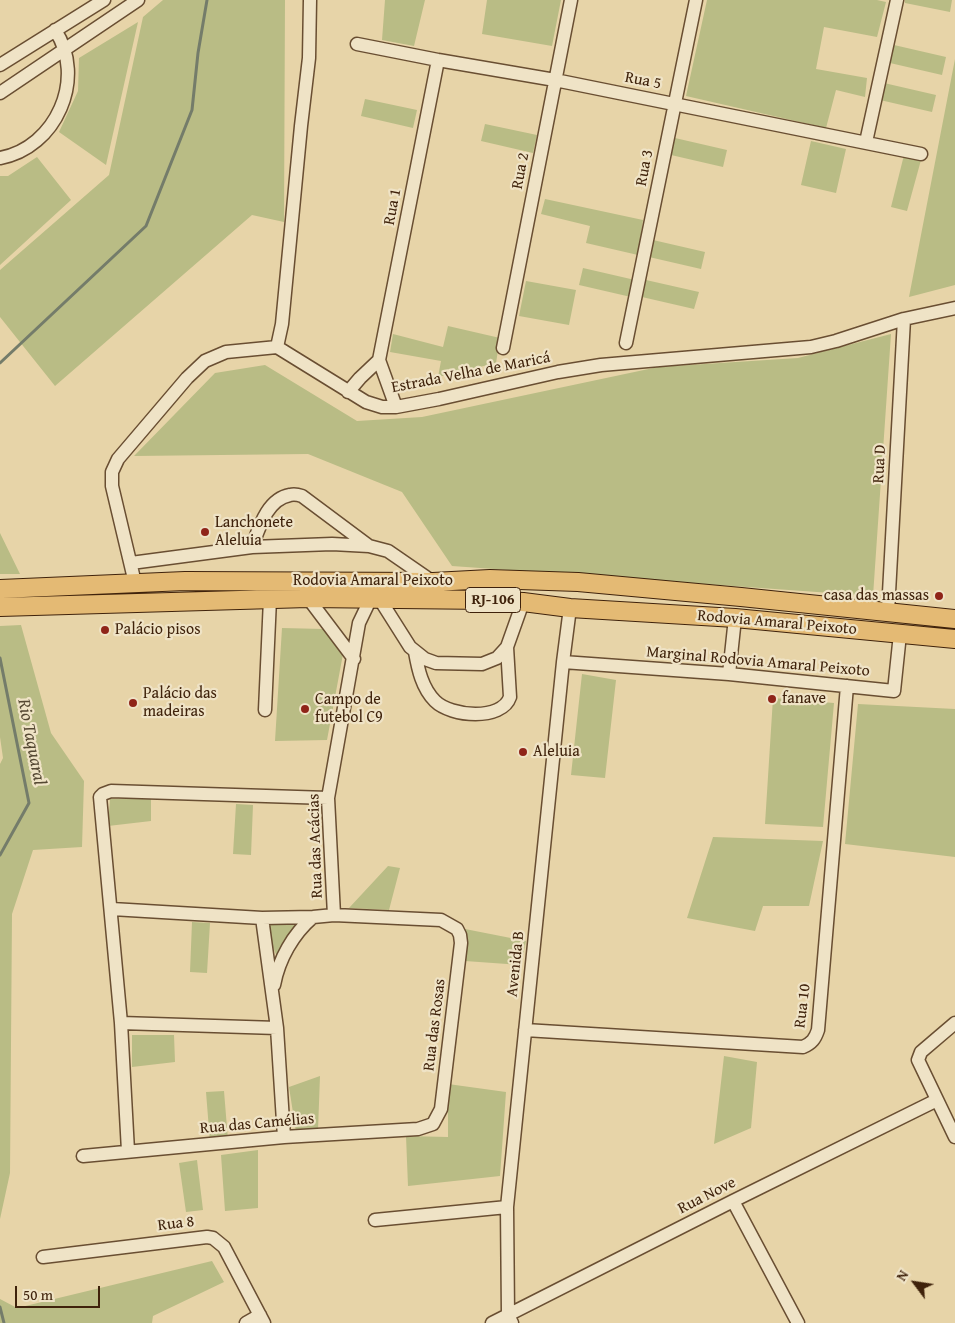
<!DOCTYPE html>
<meta charset="utf-8">
<style>
body{margin:0}
#map{position:relative;width:955px;height:1323px;overflow:hidden;background:#e7d4a8;font-family:"Gentium Book Plus",serif}
canvas{display:block}
.north{position:absolute;left:890px;top:1258px;width:50px;height:50px;-webkit-text-stroke:4px #efe3c6;paint-order:stroke;rotate:301deg;font-size:14px;font-weight:700;line-height:20px;text-align:center;color:#3f220b}
.north::after{content:'';display:block;margin:auto;width:18px;height:22px;background:#3f220b;clip-path:polygon(50% 0,100% 100%,50% 72%,0 100%)}
.scale{position:absolute;left:15px;top:1286px;width:85px;height:22px;box-sizing:border-box;border:2px solid #3f220b;border-top:0;padding-left:6px;font-size:15px;line-height:18px;white-space:nowrap;color:#3f220b;-webkit-text-stroke:4px #efe3c6;paint-order:stroke}
</style>
<div id="map">
<canvas width="955" height="1323"></canvas>
<div class="north">N</div>
<div class="scale">50 m</div>
</div>
<script>
const c = document.querySelector('canvas').getContext('2d');
c.lineJoin = 'round';
function paint(path, color) {
  c.fillStyle = color;
  c.fill(path, 'evenodd');
}
function trace(path, color, width, dash) {
  c.strokeStyle = color;
  c.lineWidth = width;
  c.lineCap = dash ? 'butt' : 'round';
  c.setLineDash(dash || []);
  c.stroke(path);
}
function drawText(font, color, halo, rows, align = 'center') {
  c.font = font + ' "Gentium Book Plus",serif';
  c.lineWidth = 4.5;
  c.setLineDash([]);
  c.textBaseline = 'middle';
  c.strokeStyle = halo;
  c.fillStyle = color;
  for (const [text, x, y, turn = 0] of rows) {
    c.save();
    c.translate(x, y);
    c.rotate((+turn || 0) * Math.PI / 180);
    c.textAlign = isNaN(turn) ? turn : align;
    if (halo) c.strokeText(text, 0, 0);
    c.fillText(text, 0, 0);
    c.restore();
  }
}
paint(new Path2D(`
 M 163,0 L 285,0 L 284,222 L 252,215 L 55,386 L 0,317 L 0,270 L 109,175 L 143,17 Z
 M 385,0 L 425,0 L 414,46 L 382,40 Z
 M 487,0 L 561,0 L 552,46 L 482,34 Z
 M 707,0 L 877,0 L 886,2 L 877,37 L 824,27 L 816,69 L 867,78 L 865,97 L 836,90 L 826,128 L 686,96 Z
 M 905,0 L 952,0 L 950,12 L 905,3 Z
 M 138,22 L 106,165 L 59,132 L 78,91 L 79,58 Z
 M 894,45 L 946,57 L 942,75 L 890,63 Z
 M 955,59 L 955,285 L 909,297 Z
 M 884,83 L 936,95 L 932,112 L 880,100 Z
 M 365,99 L 417,110 L 413,128 L 361,116 Z
 M 485,124 L 537,135 L 533,153 L 481,141 Z
 M 675,138 L 727,150 L 723,167 L 671,155 Z
 M 811,141 L 846,149 L 836,193 L 801,185 Z
 M 904,155 L 921,160 L 907,211 L 891,207 Z
 M 37,157 L 71,200 L 0,265 L 0,176 L 8,176 Z
 M 545,199 L 643,220 L 638,255 L 586,243 L 590,226 L 541,214 Z
 M 653,240 L 705,252 L 701,269 L 649,257 Z
 M 583,268 L 635,280 L 631,297 L 579,285 Z
 M 646,280 L 699,292 L 694,309 L 642,297 Z
 M 526,281 L 576,290 L 569,325 L 519,316 Z
 M 448,326 L 500,338 L 496,363 L 438,377 L 441,361 L 390,352 L 393,334 L 443,347 Z
 M 891,334 L 873,596 L 452,566 L 402,492 L 308,454 L 134,456 L 215,373 L 265,365 L 357,421 L 422,417 L 658,367 L 798,358 Z
 M 0,533 L 20,574 L 0,574 Z
 M 21,625 L 51,733 L 84,781 L 82,847 L 33,850 L 12,914 L 10,1173 L 0,1219 L 0,764 L 3,758 L 0,737 L 0,626 Z
 M 282,628 L 324,629 L 343,654 L 327,740 L 275,741 Z
 M 582,674 L 616,680 L 605,778 L 571,775 Z
 M 773,698 L 834,703 L 823,827 L 765,824 Z
 M 858,704 L 955,709 L 955,857 L 845,844 Z
 M 151,798 L 151,821 L 108,826 L 110,799 Z
 M 236,804 L 253,805 L 251,855 L 233,854 Z
 M 713,837 L 823,841 L 809,906 L 763,906 L 755,931 L 687,918 Z
 M 388,866 L 400,868 L 389,910 L 349,908 Z
 M 272,921 L 300,922 L 279,960 C 273,948 265,933 272,921 Z
 M 192,922 L 210,923 L 207,973 L 190,972 Z
 M 465,929 L 526,941 L 521,965 L 465,961 Z
 M 132,1035 L 174,1035 L 175,1062 L 132,1067 Z
 M 724,1056 L 757,1062 L 751,1128 L 714,1144 Z
 M 320,1076 L 318,1130 L 296,1132 L 289,1087 Z
 M 448,1084 L 506,1092 L 500,1176 L 408,1186 L 406,1136 L 448,1137 Z
 M 224,1091 L 228,1140 L 210,1142 L 206,1092 Z
 M 258,1150 L 258,1208 L 225,1211 L 221,1155 Z
 M 197,1160 L 203,1210 L 186,1212 L 179,1163 Z
 M 212,1261 L 224,1282 L 153,1316 L 152,1323 L 0,1323 L 0,1299 L 17,1308 Z`), '#b9bc85');
trace(new Path2D(`
 M 0,363 L 146,226 L 192,110 L 198,53 L 207,0
 M 0,658 L 29,803 L 0,855
 M 0,1307 L 4,1323`), '#747c6a', 3);
const minor = new Path2D(`
 M 357,44 L 438,60 L 555,80 L 921,154
 M 0,65 L 104,0
 M 0,93 L 138,0
 M 866,142 L 897,0
 M 0,158 C 56,148 87,78 55,30
 M 626,343 L 696,0
 M 277,347 L 282,324 L 301,126 L 309,58 L 310,0
 M 503,348 L 571,0
 M 379,360 L 438,60
 M 348,392 L 360,378 L 379,360 L 396,407
 M 252,547 C 259,528 267,499 290,495 C 294,494 299,495 302,496 L 369,546
 M 131,563 L 252,547 L 332,544 L 369,546 L 388,551 L 433,582
 M 135,583 L 112,486 L 112,472 L 118,459 L 187,378 L 205,361 L 226,352 L 277,347 L 366,402 L 382,407 L 396,407 L 439,399 L 558,372 L 601,365 L 811,347 L 836,341 L 904,319 L 955,308
 M 308,598 L 354,659
 M 379,598 L 410,647 L 425,659 L 436,663 L 482,664 L 497,658 L 507,647 L 523,602
 M 888,611 L 904,319
 M 415,652 C 418,669 422,688 435,701 C 451,717 502,721 510,697 L 507,647
 M 563,662 L 729,674 L 894,691 L 900,634
 M 729,674 L 735,618
 M 265,710 L 270,599
 M 334,915 L 328,798 L 359,623 L 371,598
 M 262,918 L 277,1028 L 284,1137
 M 274,985 C 279,959 293,934 313,917
 M 121,1023 L 277,1028
 M 955,1023 L 921,1052 L 918,1060 L 955,1137
 M 525,1030 L 803,1047 C 812,1043 815,1039 818,1030 L 847,686
 M 128,1151 L 121,1023 L 100,797 L 103,794 L 111,791 L 328,798
 M 83,1156 L 284,1137 L 418,1129 L 433,1124 L 441,1109 L 461,943 L 460,935 L 457,929 L 441,920 L 334,915 L 313,917 L 262,918 L 112,909
 M 733,1201 L 798,1323
 M 375,1220 L 507,1207
 M 43,1257 L 207,1237 L 213,1238 L 224,1247 L 264,1323
 M 246,1323 L 260,1315
 M 492,1323 L 733,1201 L 937,1100
 M 512,1323 L 508,1315 L 507,1207 L 563,662 L 570,608`);
const highway = new Path2D(`
 M 0,589 L 185,581 L 433,582 L 490,579 L 578,582 L 741,597 L 955,619
 M 0,607 L 308,598 L 488,600 L 523,602 L 570,608 L 735,618 L 955,639`);
trace(minor, '#694e32', 15);
trace(highway, '#3f220b', 20);
trace(minor, '#efe3c6', 12);
trace(highway, '#e4ba74', 18);
for (const [x, y, r, color] of [
 [205,532,5,"#8f2418"],
 [939,596,5,"#8f2418"],
 [105,630,5,"#8f2418"],
 [772,699,5,"#8f2418"],
 [133,703,5,"#8f2418"],
 [305,709,5,"#8f2418"],
 [523,752,5,"#8f2418"]
]) {
  const dot = new Path2D();
  dot.arc(x, y, r, 0, 2 * Math.PI);
  c.fillStyle = color;
  c.fill(dot);
  trace(dot, '#efe3c6', 2);
}
for (const [x, y, w] of [
 [493,600,55]
]) {
  const box = new Path2D();
  box.roundRect(x - w / 2, y - 12.5, w, 25, 4);
  c.fillStyle = '#efe3c6';
  c.fill(box);
  trace(box, '#3f220b', 1);
}
drawText('bold 15px', '#3f220b', null, [
 ["RJ-106",493,600]
]);
drawText('16px', '#3f220b', '#efe3c6', [
 ["Rua 5",643,81,11],
 ["Rua 3",645,168,-79],
 ["Rua 2",521,171,-79],
 ["Rua 1",393,207,-79],
 ["Estrada Velha de Maricá",471,373,-11],
 ["Rua D",880,464,-87],
 ["Rodovia Amaral Peixoto",373,581],
 ["Rodovia Amaral Peixoto",777,623,5],
 ["Marginal Rodovia Amaral Peixoto",758,662,5],
 ["Rua das Acácias",316,846,-92],
 ["Avenida B",516,964,-84],
 ["Rua 10",803,1006,-83],
 ["Rua das Rosas",435,1025,-83],
 ["Rua das Camélias",257,1124,-5],
 ["Rua Nove",707,1196,-27],
 ["Rua 8",176,1224,-7]
]);
drawText('16px', '#3f220b', '#efe3c6', [
 ["Lanchonete",215,523],
 ["Aleluia",215,541],
 ["casa das massas",929,596,"right"],
 ["Palácio pisos",115,630],
 ["Palácio das",143,694],
 ["madeiras",143,712],
 ["fanave",782,699],
 ["Campo de",315,700],
 ["futebol C9",315,718],
 ["Aleluia",533,752]
], 'left');
drawText('italic 18px', '#554833', '#efe3c6', [
 ["Rio Taquaral",31,742,79]
]);
</script>
